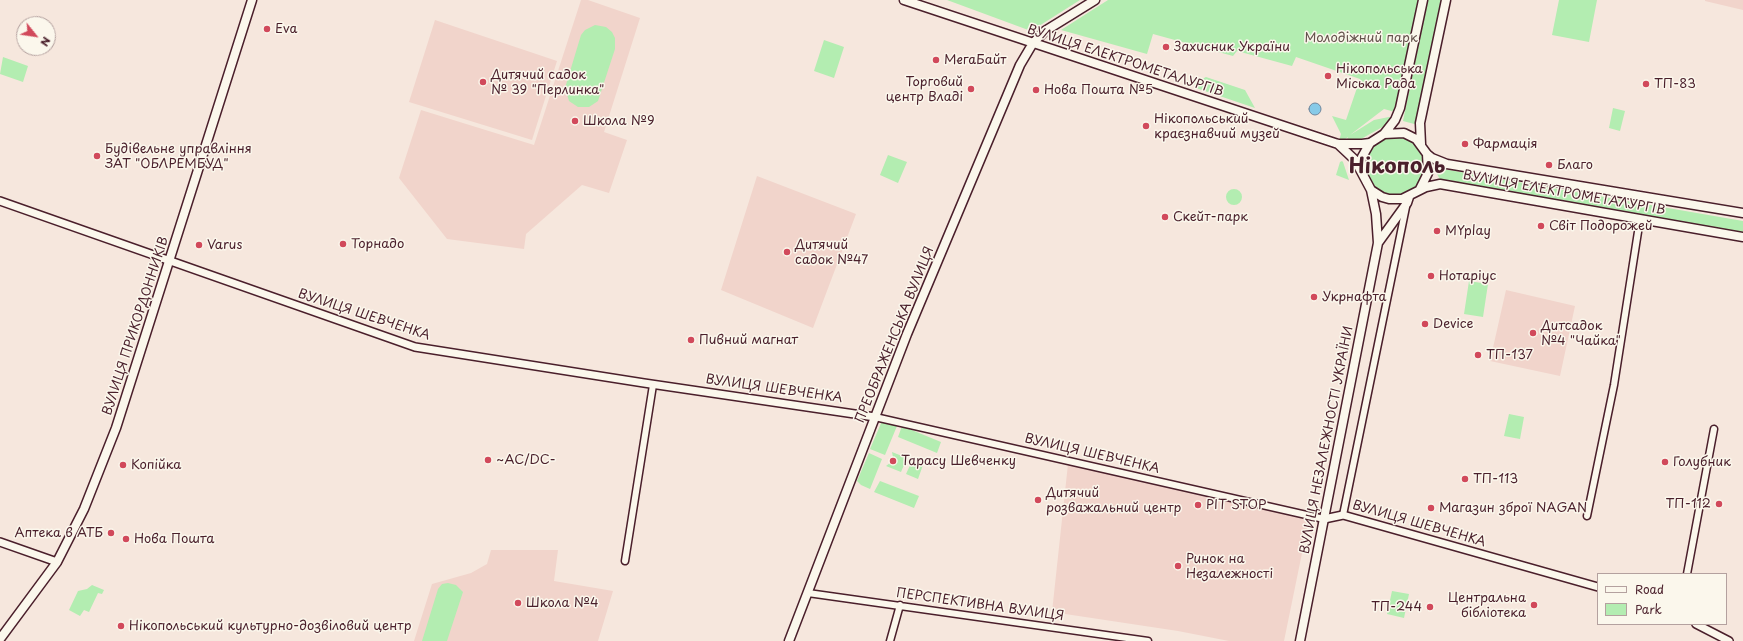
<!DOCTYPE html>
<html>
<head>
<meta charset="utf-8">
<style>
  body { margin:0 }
  #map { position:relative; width:1743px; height:641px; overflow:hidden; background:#f6e7dd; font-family:"Playpen Sans",sans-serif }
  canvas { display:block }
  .legend { position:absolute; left:1597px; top:573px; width:130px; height:52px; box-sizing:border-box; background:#fbf7ec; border:1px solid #b4a19f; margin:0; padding:5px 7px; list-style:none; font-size:12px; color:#4a1f2b }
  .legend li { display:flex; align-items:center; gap:8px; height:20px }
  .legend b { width:20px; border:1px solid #b4a19f }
  .north { position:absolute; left:16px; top:16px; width:40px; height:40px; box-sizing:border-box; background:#fbf7ec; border:1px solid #b4a19f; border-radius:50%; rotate:120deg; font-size:11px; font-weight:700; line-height:16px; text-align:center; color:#4a1f2b }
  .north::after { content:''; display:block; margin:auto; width:14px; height:18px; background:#d1495b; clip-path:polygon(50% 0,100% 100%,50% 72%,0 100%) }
</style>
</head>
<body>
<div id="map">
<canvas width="1743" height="641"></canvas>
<ul class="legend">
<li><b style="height:5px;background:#fbf7ec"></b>Road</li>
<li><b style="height:11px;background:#b3edb1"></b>Park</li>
</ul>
<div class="north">N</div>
</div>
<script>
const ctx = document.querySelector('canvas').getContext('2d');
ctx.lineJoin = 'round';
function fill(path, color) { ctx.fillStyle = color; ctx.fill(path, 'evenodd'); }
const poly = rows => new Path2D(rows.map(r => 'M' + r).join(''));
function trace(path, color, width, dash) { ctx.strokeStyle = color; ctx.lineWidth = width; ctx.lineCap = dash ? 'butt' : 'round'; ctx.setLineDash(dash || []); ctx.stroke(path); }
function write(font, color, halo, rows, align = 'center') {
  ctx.font = font + ' "Playpen Sans",sans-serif'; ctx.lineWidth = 3; ctx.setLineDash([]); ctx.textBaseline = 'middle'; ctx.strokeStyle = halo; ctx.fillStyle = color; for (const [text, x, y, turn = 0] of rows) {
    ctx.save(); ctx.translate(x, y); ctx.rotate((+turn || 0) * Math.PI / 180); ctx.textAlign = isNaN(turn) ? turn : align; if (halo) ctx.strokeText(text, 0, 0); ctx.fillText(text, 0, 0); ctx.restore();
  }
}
fill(poly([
  [581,0,588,0,640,18,604,132,627,140,609,193,582,185,526,234,524,249,447,239,399,178,421,110,534,145],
  [1743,0,1743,10,1705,1,1705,0],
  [435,20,557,61,532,140,409,102],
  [757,176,856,214,813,328,721,290],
  [1506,290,1575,306,1560,376,1490,361],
  [1068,464,1309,519,1284,641,1229,641,1178,631,1052,612],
  [491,550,558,550,554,581,613,591,598,641,414,641,432,584,471,573,487,564]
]), '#f1d4cb');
fill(poly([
  [947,0,1080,0,1031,31],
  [1108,0,1418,0,1395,112,1384,109,1350,135,1374,120,1389,117,1393,118,1386,125,1361,139,1353,141,1347,140,1348,137,1338,144,1341,134,1332,116,1346,120,1360,79,1296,57,1292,66,1237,51,1233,56,1153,34,1147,54,1061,30],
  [1428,0,1443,0,1418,125,1403,121],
  [1559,0,1597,0,1589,42,1552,35],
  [595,25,606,27,612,32,615,38,615,49,598,101,589,107,578,107,569,101,565,88,581,35,585,30],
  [824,40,844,47,834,78,814,71],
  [3,57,28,66,23,82,0,74],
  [1206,77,1245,90,1255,108,1196,88,1194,83],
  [1613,108,1625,111,1620,131,1609,128],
  '1366 166a29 29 0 1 1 58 0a29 29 0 1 1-58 0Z',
  [888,155,907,162,898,183,880,175],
  [1342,161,1343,162,1349,180,1336,175,1340,162],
  [1443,169,1743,221,1743,233,1441,181,1437,174],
  '1226 197a8 8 0 1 1 16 0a8 8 0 1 1-16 0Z',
  [1469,281,1488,284,1483,317,1464,314],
  [1509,414,1524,417,1520,439,1504,436],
  [882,421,897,426,885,455,870,449],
  [902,426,941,442,937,453,898,437],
  [892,452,907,458,901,472,886,466,890,463,895,464,897,459,893,457],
  [869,453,882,459,870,489,861,485,857,481],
  [912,461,923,465,918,479,906,474],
  [880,481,919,496,914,508,874,492],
  [448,583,456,585,463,592,447,641,422,641,438,589,442,584],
  [92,585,104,590,102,594,98,593,89,612,84,610,80,616,69,610,78,591,87,589],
  [1392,591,1409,594,1404,618,1387,614]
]), '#b3edb1');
const water = poly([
  '1309 109a6 6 0 1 1 12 0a6 6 0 1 1-12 0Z'
]);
fill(water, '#87cae8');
trace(water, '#6f869c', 1);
const minor = poly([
  [875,417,1324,519],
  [1343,515,1406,207],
  [1587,516,1614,385,1640,219],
  [625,561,653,385],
  [1687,574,1714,429],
  [808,593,1148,641],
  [890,641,900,605]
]);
const tertiary = poly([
  [0,201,415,347,644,383,875,417],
  [1324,519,1343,515,1598,587],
  [0,542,57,562],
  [1696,624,1729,641]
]);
const secondary = poly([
  [904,0,1338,144,1362,144,1370,143,1384,134,1404,133,1416,139,1427,154,1432,158,1447,164,1743,213],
  [1384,134,1395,120,1400,108,1423,0],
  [1338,144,1355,160,1371,190,1382,197,1389,199,1402,199,1426,187,1440,184,1743,237],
  [1421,144,1420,123,1446,0],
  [1361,169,1362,157,1370,143],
  [1420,189,1428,173,1427,154],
  [1378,243,1407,203,1409,197],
  [0,639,57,562,84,509,116,428,252,0],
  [789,641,907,334,1020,65,1033,43,1045,31,1095,0],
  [1300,641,1378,243,1376,214,1371,190]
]);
trace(minor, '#4a1f2b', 9);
trace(tertiary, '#4a1f2b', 10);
trace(secondary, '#4a1f2b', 11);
trace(minor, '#fbf7ec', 6);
trace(tertiary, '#fbf7ec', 7);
trace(secondary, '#fbf7ec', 8);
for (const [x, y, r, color] of [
  [267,29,4,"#d1495b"],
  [1166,47,4,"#d1495b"],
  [936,60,4,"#d1495b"],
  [1328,76,4,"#d1495b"],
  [483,82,4,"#d1495b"],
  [1646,84,4,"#d1495b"],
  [971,89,4,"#d1495b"],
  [1036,90,4,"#d1495b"],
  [575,121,4,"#d1495b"],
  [1146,126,4,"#d1495b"],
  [1465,144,4,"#d1495b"],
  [97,156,4,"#d1495b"],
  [1549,165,4,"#d1495b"],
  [1165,217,4,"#d1495b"],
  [1541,226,4,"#d1495b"],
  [1437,231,4,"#d1495b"],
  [343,244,4,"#d1495b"],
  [199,245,4,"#d1495b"],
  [787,252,4,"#d1495b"],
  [1431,276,4,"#d1495b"],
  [1314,297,4,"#d1495b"],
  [1425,324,4,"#d1495b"],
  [1533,333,4,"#d1495b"],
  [691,340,4,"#d1495b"],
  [1478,355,4,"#d1495b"],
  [488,460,4,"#d1495b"],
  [893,461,4,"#d1495b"],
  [1665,462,4,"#d1495b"],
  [123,465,4,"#d1495b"],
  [1465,479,4,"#d1495b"],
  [1038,500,4,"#d1495b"],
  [1719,504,4,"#d1495b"],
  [1198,505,4,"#d1495b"],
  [1431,508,4,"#d1495b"],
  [111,533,4,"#d1495b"],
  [126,539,4,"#d1495b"],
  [1178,566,4,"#d1495b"],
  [518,603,4,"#d1495b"],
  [1534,605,4,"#d1495b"],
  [1430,607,4,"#d1495b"],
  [121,626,4,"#d1495b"]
]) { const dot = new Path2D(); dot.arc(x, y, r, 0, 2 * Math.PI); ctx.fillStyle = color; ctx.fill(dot); trace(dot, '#fbf7ec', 1.5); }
write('13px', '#4a1f2b', '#fbf7ec', [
  ["Eva",275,29],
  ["Захисник України",1174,47],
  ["МегаБайт",944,60],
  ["Нiкопольська",1336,69],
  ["Міська Рада",1336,84],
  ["Дитячий садок",491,75],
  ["№ 39 \"Перлинка\"",491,90],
  ["Торговий",963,82,"right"],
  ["центр Владі",963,97,"right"],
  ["ТП-83",1654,84],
  ["Нова Пошта №5",1044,90],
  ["Нiкопольський",1154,119],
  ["краєзнавчий музей",1154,134],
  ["Школа №9",583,121],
  ["Фармація",1473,144],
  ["Будівельне управління",105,149],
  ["ЗАТ \"ОБЛРЕМБУД\"",105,164],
  ["Благо",1557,165],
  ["Скейт-парк",1173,217],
  ["Світ Подорожей",1549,226],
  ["MYplay",1445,231],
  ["Торнадо",351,244],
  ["Varus",207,245],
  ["Дитячий",795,245],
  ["садок №47",795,260],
  ["Нотаріус",1439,276],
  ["Укрнафта",1322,297],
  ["Device",1433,324],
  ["Дитсадок",1541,326],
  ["№4 \"Чайка\"",1541,341],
  ["Пивний магнат",699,340],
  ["ТП-137",1486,355],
  ["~AC/DC-",496,460],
  ["Тарасу Шевченку",901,461],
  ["Голубник",1673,462],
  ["Копійка",131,465],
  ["ТП-113",1473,479],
  ["Дитячий",1046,493],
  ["розважальний центр",1046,508],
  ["ТП-112",1711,504,"right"],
  ["PIT STOP",1206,505],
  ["Магазин зброї NAGAN",1439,508],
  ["Аптека в АТБ",103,533,"right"],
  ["Нова Пошта",134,539],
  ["Ринок на",1186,559],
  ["Незалежності",1186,574],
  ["Центральна",1526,598,"right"],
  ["бібліотека",1526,613,"right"],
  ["Школа №4",526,603],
  ["ТП-244",1422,607,"right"],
  ["Нікопольський культурно-дозвіловий центр",129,626]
], 'left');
write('13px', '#64524c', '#fbf7ec', [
  ["Молодіжний парк",1361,38]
]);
write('13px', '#4a1f2b', '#fbf7ec', [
  ["ВУЛИЦЯ ЕЛЕКТРОМЕТАЛУРГІВ",1125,61,18],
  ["ВУЛИЦЯ ЕЛЕКТРОМЕТАЛУРГІВ",1564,193,10],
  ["ВУЛИЦЯ ШЕВЧЕНКА",364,315,18],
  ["ВУЛИЦЯ ПРИКОРДОННИКІВ",136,326,-72],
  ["ПРЕОБРАЖЕНСЬКА ВУЛИЦЯ",895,335,-68],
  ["ВУЛИЦЯ ШЕВЧЕНКА",774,389,8],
  ["ВУЛИЦЯ НЕЗАЛЕЖНОСТІ УКРАЇНИ",1327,440,-79],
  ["ВУЛИЦЯ ШЕВЧЕНКА",1092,454,13],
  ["ВУЛИЦЯ ШЕВЧЕНКА",1419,524,16],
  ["ПЕРСПЕКТИВНА ВУЛИЦЯ",980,605,8]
]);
write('bold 21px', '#4a1f2b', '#fbf7ec', [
  ["Нікополь",1397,167]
]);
</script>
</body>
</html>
